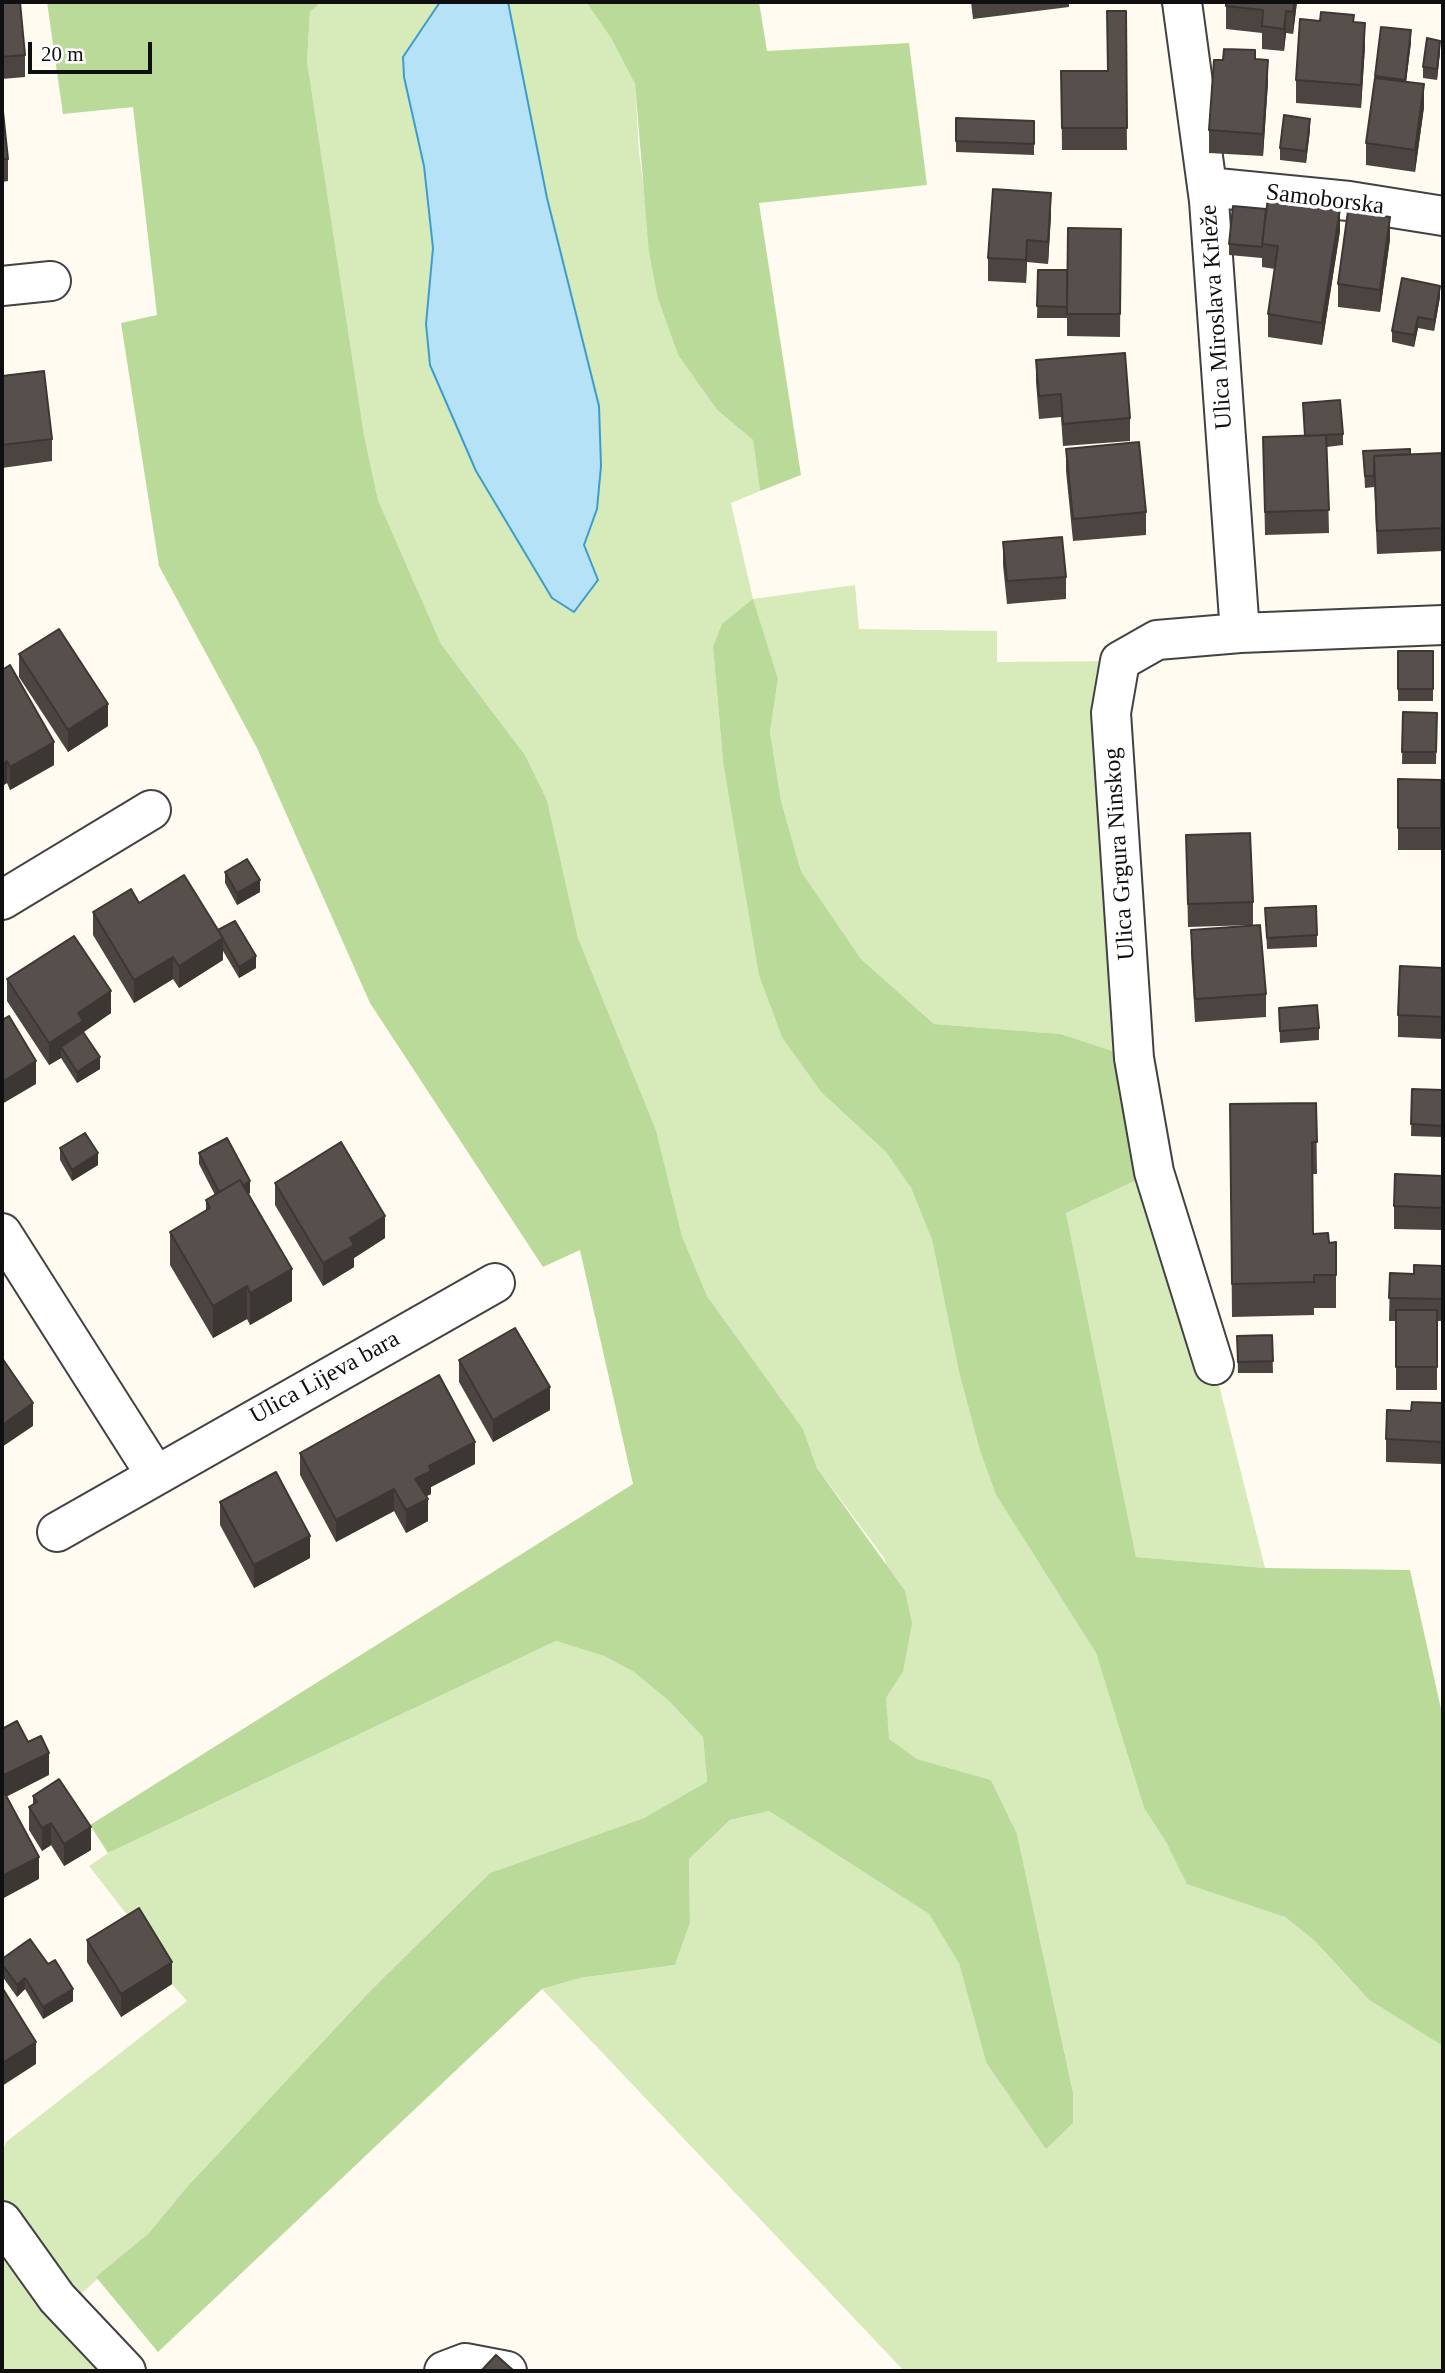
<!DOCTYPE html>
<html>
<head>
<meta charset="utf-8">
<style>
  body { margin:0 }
  #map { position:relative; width:1445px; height:2373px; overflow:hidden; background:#fffbf0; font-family:Georgia,serif }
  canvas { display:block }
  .frame { position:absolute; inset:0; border:4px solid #0f0f0f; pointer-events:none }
  .scale { position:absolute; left:28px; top:42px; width:124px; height:32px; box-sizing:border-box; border:4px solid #0f0f0f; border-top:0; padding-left:9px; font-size:21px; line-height:24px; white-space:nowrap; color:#0f0f0f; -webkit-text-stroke:5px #fff; paint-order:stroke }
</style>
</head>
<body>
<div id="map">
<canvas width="1445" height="2373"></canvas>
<div class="frame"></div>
<div class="scale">20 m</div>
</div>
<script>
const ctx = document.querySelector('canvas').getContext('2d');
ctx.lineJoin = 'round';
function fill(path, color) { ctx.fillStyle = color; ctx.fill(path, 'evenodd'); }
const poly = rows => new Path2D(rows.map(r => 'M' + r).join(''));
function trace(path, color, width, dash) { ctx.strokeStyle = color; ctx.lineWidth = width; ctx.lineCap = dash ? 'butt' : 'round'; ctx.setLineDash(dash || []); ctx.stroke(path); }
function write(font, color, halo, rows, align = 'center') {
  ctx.font = font + ' Georgia,serif'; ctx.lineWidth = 7; ctx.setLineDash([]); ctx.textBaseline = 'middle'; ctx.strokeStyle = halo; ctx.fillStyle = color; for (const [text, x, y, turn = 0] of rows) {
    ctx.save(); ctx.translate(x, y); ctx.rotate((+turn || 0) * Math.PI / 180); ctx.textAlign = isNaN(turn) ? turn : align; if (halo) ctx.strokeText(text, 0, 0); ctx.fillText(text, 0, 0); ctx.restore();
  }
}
fill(poly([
  [321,2,586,2,611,38,635,84,639,152,658,299,678,355,717,410,753,440,760,491,731,503,753,599,855,585,859,629,997,631,997,662,1120,661,1134,1058,1061,1034,934,1024,861,959,801,871,781,801,770,732,778,679,753,600,713,647,723,761,822,1093,886,1152,911,1188,932,1240,959,1372,980,1451,996,1495,1096,1653,1144,1808,1166,1842,1187,1883,1285,1917,1315,1941,1369,2000,1443,2046,1443,2371,904,2371,542,1989,580,1978,675,1965,690,1923,689,1859,730,1820,769,1811,929,1914,959,1962,986,2062,1073,2123,1073,2091,1017,1834,991,1780,917,1759,888,1739,886,1698,903,1672,885,1559,817,1468,803,1429,707,1296,682,1236,656,1130,578,938,547,800,525,755,441,644,378,500,364,435,307,61,310,12],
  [1154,1172,1214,1365,1265,1568,1136,1557,1066,1213],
  [556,1641,604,1656,634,1672,669,1701,703,1737,707,1783,644,1818,490,1873,372,1989,186,2188,148,2234,66,2307,126,2371,2,2371,2,2155,6,2142,187,2001,172,1984,139,1930,89,1866,108,1853]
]), '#d6eaba');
fill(poly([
  [47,2,321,2,310,12,307,61,364,435,378,500,441,644,525,755,547,800,578,938,656,1130,682,1236,707,1296,803,1429,817,1468,905,1591,912,1623,903,1672,886,1698,889,1739,917,1759,991,1780,1017,1834,1073,2092,1073,2123,1046,2149,986,2062,959,1963,929,1914,769,1811,730,1820,689,1859,690,1923,675,1965,580,1978,542,1989,158,2352,96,2277,148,2234,186,2188,372,1989,490,1873,644,1818,707,1782,703,1737,669,1701,634,1672,604,1656,556,1641,108,1853,90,1825,633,1484,580,1250,543,1267,370,1003,257,748,159,566,121,323,157,315,133,107,63,114],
  [586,2,759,2,767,51,909,43,927,185,759,203,801,475,760,491,753,440,717,410,678,355,658,299,649,252,635,84,611,38],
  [753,599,778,679,770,732,781,801,801,871,861,959,934,1024,1061,1034,1134,1058,1154,1172,1066,1213,1136,1557,1265,1568,1410,1570,1443,1718,1443,2046,1369,2000,1315,1941,1285,1917,1187,1884,1166,1842,1144,1808,1096,1653,996,1495,980,1451,959,1372,932,1240,911,1188,886,1152,822,1093,782,1037,759,975,723,761,713,647,722,624]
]), '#bada99');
const water = poly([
  [440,2,508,2,547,198,599,406,601,466,597,509,584,545,598,580,574,612,552,598,476,471,430,365,426,324,433,248,424,166,404,77,403,57,440,2]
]);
fill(water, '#b5e2f6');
trace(water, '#3c9dcd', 2);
const minor = poly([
  [1182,2,1209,201,1240,633],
  [1207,187,1349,201,1443,216],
  [2,286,51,281],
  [2,900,151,810],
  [2,1233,155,1474],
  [1214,1365,1154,1172,1134,1058,1111,713,1120,661,1157,640,1240,633,1443,625],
  [57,1532,495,1283],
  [2,2221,57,2298,126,2371],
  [444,2371,465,2363,507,2371]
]);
trace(minor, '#424242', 42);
trace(minor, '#fff', 38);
fill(poly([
  [2,2,25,55,25,77,2,79],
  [971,2,1069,2,1069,7,973,19],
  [1226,2,1297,2,1293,34,1286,33,1284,51,1262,49,1262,33,1226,29],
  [1126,11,1127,150,1062,150,1061,71,1107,71],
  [1354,22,1365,46,1361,108,1296,103,1296,80],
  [1411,42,1406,82,1424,107,1415,172,1366,165,1366,143,1375,76],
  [1440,52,1437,80,1423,78,1423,67],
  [1255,59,1268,82,1263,156,1209,153,1209,130],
  [2,102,8,159,8,181,2,182],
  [956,118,1034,121,1034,155,956,152],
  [1310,130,1306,163,1280,160,1280,148],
  [1051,215,1048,264,1027,262,1026,283,988,281,988,258],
  [1121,229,1120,337,1067,336,1067,318,1037,318,1038,270,1067,270],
  [1340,231,1322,345,1268,337,1268,314,1275,269,1262,267,1262,258,1229,255,1229,244],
  [1390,239,1380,312,1338,307,1338,284],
  [1440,297,1434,331,1418,328,1414,347,1392,342,1392,331],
  [1036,360,1130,418,1130,441,1063,446,1061,417,1039,419,1036,382],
  [2,376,52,439,52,461,2,468],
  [1303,403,1343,434,1343,445,1327,447,1329,533,1265,535,1263,437,1305,436],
  [1066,449,1146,512,1146,535,1073,541,1066,471],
  [1363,451,1410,454,1443,453,1443,551,1377,554,1374,478,1374,487,1365,488],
  [1003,542,1066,577,1066,599,1007,604,1003,565],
  [1398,651,1433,651,1433,701,1398,701],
  [19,654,108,726,68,752,19,677],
  [2,670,54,765,10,790,7,783,2,786],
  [1403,712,1437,713,1436,764,1402,764],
  [1398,779,1441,780,1441,850,1398,850],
  [1186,835,1253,902,1253,925,1188,927],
  [225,872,260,892,237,905,225,883],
  [139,903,218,930,256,968,239,978,223,951,223,960,179,988,173,979,134,1003,93,935,93,912],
  [1265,908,1317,935,1317,947,1267,949],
  [1191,930,1266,994,1266,1017,1195,1022,1191,953],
  [1443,968,1443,1039,1398,1037,1398,1015],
  [7,979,111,1013,84,1032,100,1069,77,1083,61,1058,49,1065,7,1001],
  [1279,1008,1319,1028,1319,1040,1280,1043],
  [1412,1089,1443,1090,1443,1137,1411,1136],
  [1316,1103,1317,1174,1312,1174,1313,1234,1329,1243,1336,1242,1336,1308,1314,1308,1314,1315,1232,1317,1230,1104],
  [60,1148,98,1165,72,1181,60,1160],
  [199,1153,250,1193,248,1194,292,1301,250,1325,247,1319,213,1338,170,1265,170,1232,206,1211,206,1200,215,1195,199,1164],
  [1443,1176,1443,1230,1394,1229,1394,1206],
  [275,1183,385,1238,354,1258,354,1267,323,1286,275,1205],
  [1443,1266,1443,1321,1437,1321,1437,1390,1396,1390,1396,1321,1389,1321,1390,1273,1414,1274],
  [1272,1335,1273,1373,1238,1373,1237,1336],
  [459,1360,550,1410,493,1442,459,1382],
  [1443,1403,1443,1464,1386,1462,1386,1439,1411,1411],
  [300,1453,475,1464,431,1487,431,1494,426,1496,428,1521,406,1533,394,1511,336,1542,300,1475],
  [220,1502,310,1558,254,1588,220,1525],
  [33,1796,91,1850,64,1866,51,1845,42,1851,29,1830,29,1807,33,1804],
  [87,1940,172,1984,121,2017,87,1962],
  [2,1959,73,2001,43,2019,25,1989,17,1997,2,1976]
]), '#4b4440');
fill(poly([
  [1294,2,1297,2,1293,34,1293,12],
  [1286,11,1286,33,1284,51,1284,29],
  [1365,23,1365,46,1361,108,1361,85],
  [1411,30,1411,42,1405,91,1405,80],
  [1440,41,1440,52,1437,80,1437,69],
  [1268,60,1268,82,1263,156,1263,134],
  [1424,84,1424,107,1415,172,1415,150],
  [1310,119,1310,130,1306,163,1306,151],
  [1051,193,1051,215,1048,264,1048,242],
  [1340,209,1340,231,1322,345,1322,323],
  [1390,217,1390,239,1380,312,1380,290],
  [1027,240,1027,262,1026,283,1026,260],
  [1440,286,1440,297,1434,331,1434,320],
  [1418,317,1418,328,1414,347,1414,335],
  [108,704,108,726,68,752,68,730],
  [54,742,54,765,10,790,10,767],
  [7,761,7,783,2,786,2,764],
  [260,880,260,892,237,905,237,893],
  [223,938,223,960,179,988,179,966],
  [256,956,256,968,239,978,239,967],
  [173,957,173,979,134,1003,134,980],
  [111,991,111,1013,61,1047,61,1058,49,1065,49,1043,78,1013],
  [100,1057,100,1069,77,1083,77,1072],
  [36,1061,36,1084,2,1104,2,1082],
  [98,1153,98,1165,72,1181,72,1170],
  [250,1181,250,1193,222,1208,222,1197],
  [385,1216,385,1238,354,1258,354,1267,323,1286,323,1263,350,1238],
  [292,1269,292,1301,250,1325,250,1293],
  [247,1286,247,1319,213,1338,213,1306],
  [550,1387,550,1410,493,1442,493,1420],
  [33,1403,33,1426,2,1447,2,1425],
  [475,1442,475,1464,431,1487,431,1494,415,1502,415,1479,429,1466],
  [394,1489,394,1511,336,1542,336,1520],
  [428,1499,428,1521,406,1533,406,1510],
  [310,1536,310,1558,254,1588,254,1565],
  [49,1753,49,1775,2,1799,2,1776],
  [51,1823,51,1845,42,1851,42,1828],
  [91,1827,91,1850,64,1866,64,1844],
  [39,1857,39,1879,2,1899,2,1876],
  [172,1962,172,1984,121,2017,121,1994],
  [25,1978,25,1989,17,1997,17,1985],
  [73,1989,73,2001,43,2019,43,2007],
  [36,2042,36,2064,2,2086,2,2063]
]), '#3d3734');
const building = poly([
  [2,2,20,2,25,55,2,57,2,2],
  [1226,2,1294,2,1293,12,1286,11,1284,29,1262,26,1263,10,1226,6,1226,2],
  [1107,11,1126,11,1127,128,1062,128,1061,71,1108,71,1107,11],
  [1321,12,1354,15,1353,22,1365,23,1361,85,1296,80,1300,19,1320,21,1321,12],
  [1381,27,1411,30,1405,80,1375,76,1381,27],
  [1427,38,1440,41,1437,69,1423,67,1427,38],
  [1224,49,1255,50,1255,59,1268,60,1263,134,1209,130,1214,60,1223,60,1224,49],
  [1375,78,1424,84,1415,150,1366,143,1375,78],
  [2,102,8,159,2,159,2,102],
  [1284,115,1310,119,1306,151,1280,148,1284,115],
  [956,118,1034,121,1034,144,956,141,956,118],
  [993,189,1051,193,1048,242,1027,240,1026,260,988,258,993,189],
  [1268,198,1340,209,1322,323,1268,314,1278,246,1262,244,1268,198],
  [1233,206,1266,209,1262,247,1229,244,1233,206],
  [1348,211,1390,217,1380,290,1338,284,1348,211],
  [1068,228,1121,229,1120,314,1067,314,1068,228],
  [1038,270,1067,270,1067,307,1037,306,1038,270],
  [1402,278,1440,286,1434,320,1418,317,1414,335,1392,331,1402,278],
  [1125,353,1130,418,1063,424,1061,394,1039,396,1036,360,1125,353],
  [44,371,52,439,2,445,2,376,44,371],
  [1340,400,1343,434,1305,436,1303,403,1340,400],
  [1326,435,1329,510,1265,512,1263,437,1326,435],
  [1139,442,1146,512,1073,519,1066,449,1139,442],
  [1410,449,1410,454,1374,456,1374,476,1365,476,1363,451,1410,449],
  [1443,453,1443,528,1377,531,1374,456,1443,453],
  [1062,537,1066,577,1007,581,1003,542,1062,537],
  [59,629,108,704,68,730,19,654,59,629],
  [1398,651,1433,651,1433,689,1398,689,1398,651],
  [10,665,54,742,10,767,7,761,2,764,2,670,10,665],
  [1403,712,1437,713,1436,752,1402,752,1403,712],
  [1398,779,1441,780,1441,828,1398,828,1398,779],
  [1250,833,1253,902,1188,904,1186,835,1250,833],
  [247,859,260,880,237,893,225,872,247,859],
  [184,875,223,938,179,966,173,957,134,980,93,912,131,889,139,903,184,875],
  [1316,906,1317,935,1267,938,1265,908,1316,906],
  [235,921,256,956,239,967,218,930,235,921],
  [1260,925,1266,994,1195,999,1191,930,1260,925],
  [74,936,111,991,78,1013,83,1021,49,1043,7,979,74,936],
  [1400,966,1443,968,1443,1017,1398,1015,1400,966],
  [1317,1005,1319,1028,1280,1031,1279,1008,1317,1005],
  [9,1016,36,1061,2,1082,2,1020,9,1016],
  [83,1032,100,1057,77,1072,61,1047,83,1032],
  [1412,1089,1443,1090,1443,1126,1411,1124,1412,1089],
  [1316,1103,1317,1142,1312,1142,1313,1234,1328,1233,1329,1243,1336,1242,1336,1275,1314,1275,1314,1282,1232,1284,1230,1104,1316,1103],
  [85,1133,98,1153,72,1170,60,1148,85,1133],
  [227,1138,250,1181,243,1185,240,1180,219,1192,199,1153,227,1138],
  [341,1142,385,1216,350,1238,354,1245,323,1263,275,1183,341,1142],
  [1395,1174,1443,1176,1443,1208,1394,1206,1395,1174],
  [240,1180,292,1269,250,1293,247,1286,213,1306,170,1232,210,1208,206,1200,240,1180],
  [1414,1265,1443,1266,1443,1299,1389,1298,1390,1273,1414,1274,1414,1265],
  [1396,1310,1437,1310,1437,1367,1396,1367,1396,1310],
  [515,1328,550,1387,493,1420,459,1360,515,1328],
  [1272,1335,1273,1361,1238,1362,1237,1336,1272,1335],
  [2,1358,33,1403,2,1425,2,1358],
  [439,1375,475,1442,429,1466,431,1471,415,1479,428,1499,406,1510,394,1489,336,1520,300,1453,439,1375],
  [1412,1402,1443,1403,1443,1442,1386,1439,1387,1410,1411,1411,1412,1402],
  [276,1472,310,1536,254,1565,220,1502,276,1472],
  [17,1721,28,1742,41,1736,49,1753,2,1776,2,1729,17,1721],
  [59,1779,91,1827,64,1844,51,1823,42,1828,29,1807,37,1802,33,1796,59,1779],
  [3,1790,39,1857,2,1876,2,1791,3,1790],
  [139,1908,172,1962,121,1994,87,1940,139,1908],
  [30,1939,48,1964,55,1960,73,1989,43,2007,25,1978,17,1985,2,1964,2,1959,30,1939],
  [3,1989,36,2042,2,2063,2,1990,3,1989],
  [496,2355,514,2371,481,2371,496,2355]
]);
fill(building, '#574f4b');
trace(building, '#3d3734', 2);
write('24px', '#0f0f0f', '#fff', [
  ["Samoborska",1325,200,7],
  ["Ulica Miroslava Krleže",1217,317,-94],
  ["Ulica Grgura Ninskog",1120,854,-94],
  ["Ulica Lijeva bara",325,1378,-29]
]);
</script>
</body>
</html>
